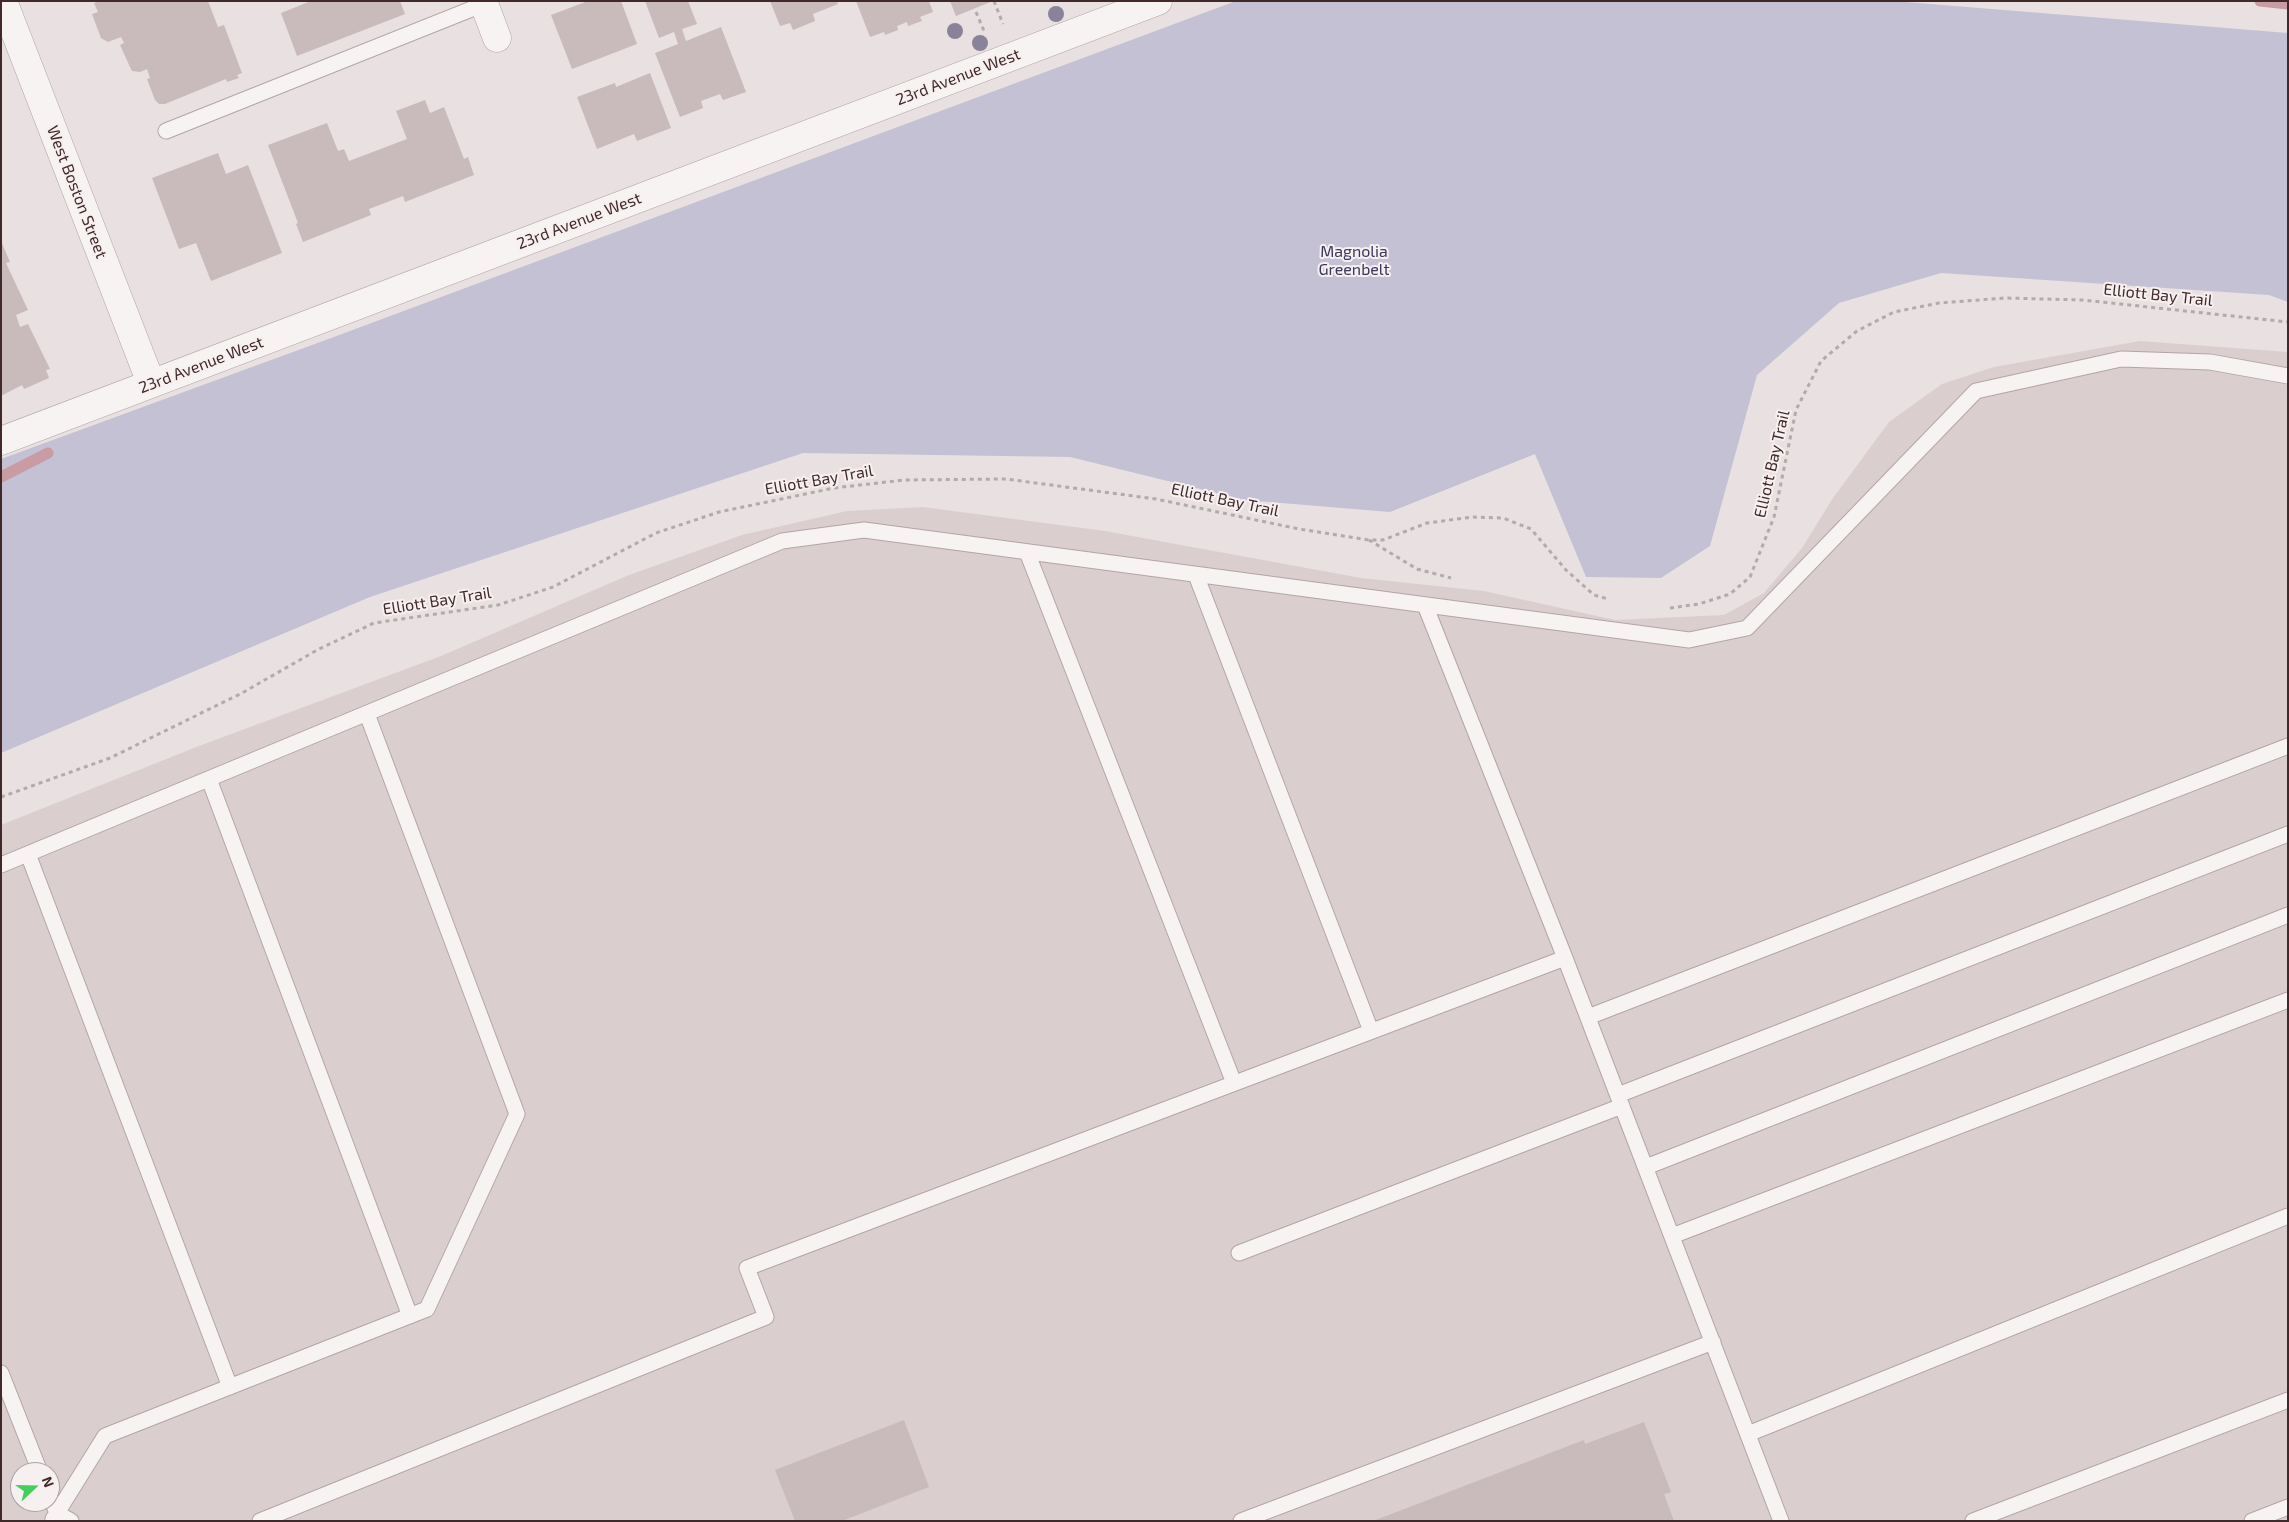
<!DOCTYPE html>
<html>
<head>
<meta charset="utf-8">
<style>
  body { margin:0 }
  #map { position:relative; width:2289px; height:1522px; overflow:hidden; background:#e9e0e1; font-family:"Exo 2",sans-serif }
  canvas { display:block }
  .frame { position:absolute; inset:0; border:2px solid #41292a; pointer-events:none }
  .north { position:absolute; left:10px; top:1462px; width:50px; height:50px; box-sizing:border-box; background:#f7f0f0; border:1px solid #aea0a1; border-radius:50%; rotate:69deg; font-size:14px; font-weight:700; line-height:20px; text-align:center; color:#41292a }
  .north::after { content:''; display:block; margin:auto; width:18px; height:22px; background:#45ce5e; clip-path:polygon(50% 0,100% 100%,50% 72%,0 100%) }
</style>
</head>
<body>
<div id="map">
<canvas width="2289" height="1522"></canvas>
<div class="frame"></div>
<div class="north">N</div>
</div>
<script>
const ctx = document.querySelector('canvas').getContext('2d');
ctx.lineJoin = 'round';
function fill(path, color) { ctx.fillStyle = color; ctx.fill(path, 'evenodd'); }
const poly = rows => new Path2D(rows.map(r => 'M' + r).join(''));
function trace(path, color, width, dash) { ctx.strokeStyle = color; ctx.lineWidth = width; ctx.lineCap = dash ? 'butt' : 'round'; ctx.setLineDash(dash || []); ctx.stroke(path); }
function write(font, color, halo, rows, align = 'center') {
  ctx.font = font + ' "Exo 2",sans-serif'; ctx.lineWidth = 4; ctx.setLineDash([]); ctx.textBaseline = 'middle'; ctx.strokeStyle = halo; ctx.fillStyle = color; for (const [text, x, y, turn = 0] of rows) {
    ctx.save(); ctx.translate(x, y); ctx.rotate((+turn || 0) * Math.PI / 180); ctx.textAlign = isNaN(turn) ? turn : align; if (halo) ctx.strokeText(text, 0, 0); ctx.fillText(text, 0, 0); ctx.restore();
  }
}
fill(poly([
  [2140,341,2288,352,2288,1521,1,1521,1,825,199,746,441,656,629,575,742,535,847,511,923,507,1105,531,1361,578,1484,591,1615,620,1724,615,1764,593,1802,548,1833,498,1889,422,1942,384,1994,367],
  [20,1472,50,1472,50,1502,20,1502]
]), '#dbcecf');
fill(poly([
  [1236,1,1893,1,2288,33,2288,302,2269,295,1941,273,1839,303,1757,375,1710,546,1661,578,1586,577,1535,454,1390,512,1245,500,1070,457,803,453,370,597,1,753,1,459,323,341]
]), '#c3c1d3');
trace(poly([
  [2260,1,2288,4],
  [1,477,48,453]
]), '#c99ba2', 11);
fill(poly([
  [100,1,208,1,218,27,224,25,242,73,237,75,239,78,227,82,226,79,165,104,159,104,155,100,147,79,150,78,147,69,140,72,132,71,130,67,120,45,124,43,121,37,108,42,101,38,92,14,98,12,94,3],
  [311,1,400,1,405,14,297,56,281,13],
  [588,1,621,1,637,44,572,69,551,15],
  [645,1,688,1,697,24,682,29,686,41,721,27,746,92,723,100,720,94,701,101,703,108,680,117,655,53,678,44,674,32,659,38],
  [770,1,837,1,838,4,813,14,815,21,793,30,790,23,780,26],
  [856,1,929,1,933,12,920,17,922,21,908,26,907,22,897,26,898,30,885,35,884,32,870,37],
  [950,1,993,1,956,16],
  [650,73,671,128,637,141,634,134,597,149,577,97,615,83,616,87],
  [425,100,430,113,444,107,464,159,468,157,474,175,405,202,403,196,369,209,371,215,303,242,296,224,298,223,268,145,327,123,338,151,344,149,349,161,407,139,396,111],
  [218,153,226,174,248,165,282,253,211,281,196,243,179,249,152,178],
  [1,241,10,262,6,263,28,310,16,315,20,327,28,324,50,369,46,370,49,378,24,389,22,385,1,396],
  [904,1420,929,1487,842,1521,795,1521,775,1470],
  [1644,1422,1671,1492,1664,1494,1674,1521,1373,1521,1584,1440,1585,1444]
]), '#c9babb');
const lane = poly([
  [166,131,484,4],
  [1027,552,1234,1083],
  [1196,575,1371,1031],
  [1425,605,1565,958,1781,1521],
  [209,779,410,1316],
  [28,854,230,1387],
  [1,865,782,541,864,530,1689,640,1747,628,1976,391,2121,359,2210,362,2288,376],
  [1588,1017,2288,746],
  [1618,1095,2288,834],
  [1646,1167,2288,915],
  [1672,1236,2288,1000],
  [1239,1253,1622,1106],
  [1,1373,40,1472],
  [1748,1434,2288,1216],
  [50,1496,57,1513,53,1519],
  [57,1513,105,1436,427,1309,517,1114,367,714],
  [57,1513,71,1521],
  [260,1521,766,1317,747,1268,1565,958],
  [1241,1521,1713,1342],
  [1973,1521,2288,1400],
  [2252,1521,2288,1507]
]);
const street = poly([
  [3,1,151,383],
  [483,1,497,38],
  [1,441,1158,1]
]);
trace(lane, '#b3a5a6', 17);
trace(street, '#b3a5a6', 29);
trace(poly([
  [994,1,1003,24],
  [976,12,984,31],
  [1369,540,1417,569,1451,578],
  [1670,608,1699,604,1730,594,1750,577,1774,517,1796,410,1821,361,1857,331,1894,312,1939,303,2005,298,2083,300,2288,322],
  [1,797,110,758,242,693,319,649,374,623,498,605,553,587,656,533,719,512,834,488,904,480,1006,479,1156,499,1299,529,1369,540,1383,540,1427,523,1473,517,1503,518,1531,529,1566,570,1594,595,1608,599]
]), '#b5aaab', 3, [4, 4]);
trace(lane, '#f7f3f3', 15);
trace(street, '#f7f3f3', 28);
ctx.fillStyle = '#898298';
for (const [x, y] of [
  [1056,14],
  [955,31],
  [980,43]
]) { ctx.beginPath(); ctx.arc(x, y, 8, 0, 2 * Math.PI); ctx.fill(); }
write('16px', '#41292a', '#f7f0f0', [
  ["23rd Avenue West",958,77,-21],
  ["West Boston Street",77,192,69],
  ["23rd Avenue West",579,221,-21],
  ["Elliott Bay Trail",2158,295,6],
  ["23rd Avenue West",201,365,-21],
  ["Elliott Bay Trail",1772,464,-77],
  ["Elliott Bay Trail",819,480,-10],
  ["Elliott Bay Trail",1225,500,12],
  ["Elliott Bay Trail",437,601,-9]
]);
write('16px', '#3b365c', '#f7f0f0', [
  ["Magnolia",1354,252],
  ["Greenbelt",1354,270]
]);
</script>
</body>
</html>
